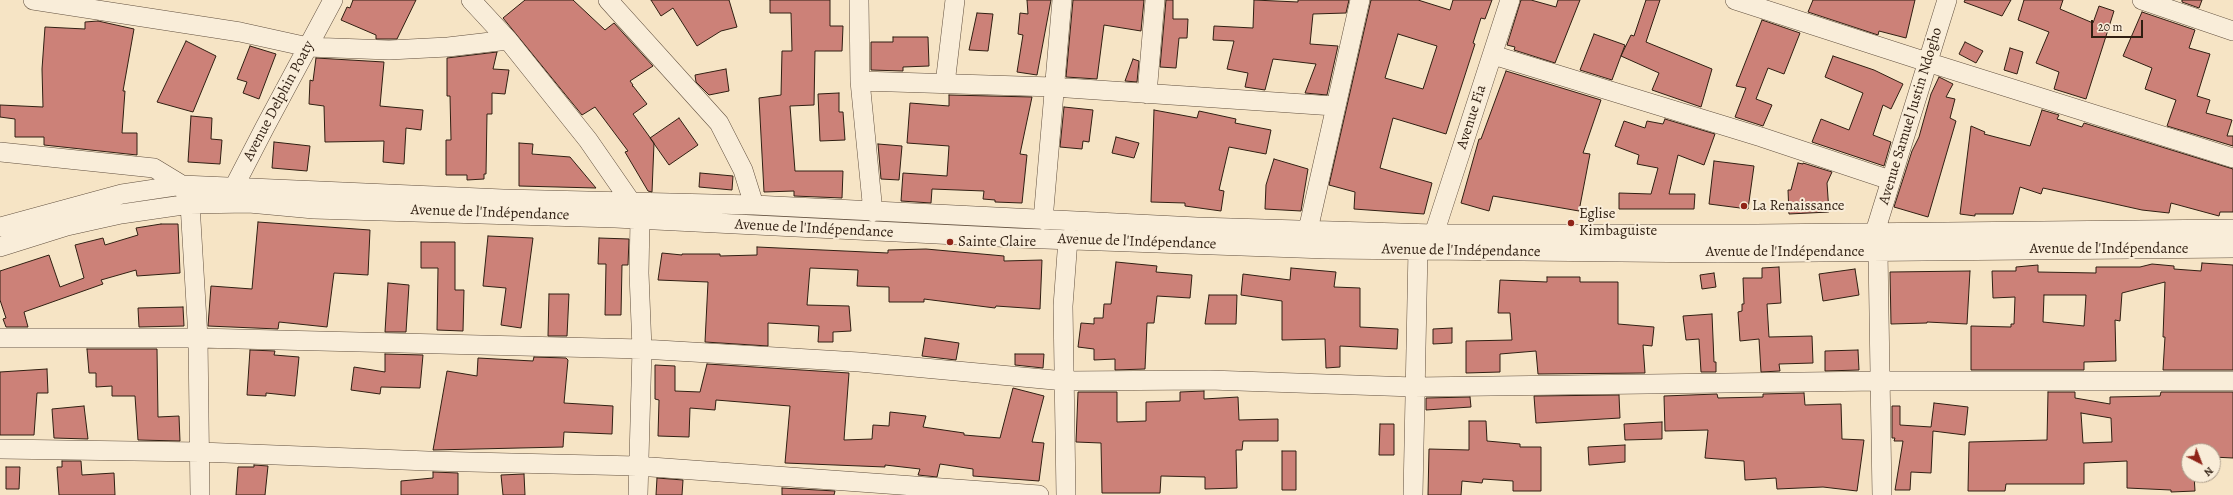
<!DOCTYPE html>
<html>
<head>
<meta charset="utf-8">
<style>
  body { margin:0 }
  #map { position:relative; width:2233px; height:495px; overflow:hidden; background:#f6e4c5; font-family:Alegreya,serif }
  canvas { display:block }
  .north { position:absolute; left:2181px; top:443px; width:40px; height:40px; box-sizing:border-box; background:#f9edd9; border:1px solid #a99b89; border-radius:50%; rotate:138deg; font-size:11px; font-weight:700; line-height:16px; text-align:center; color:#301f12 }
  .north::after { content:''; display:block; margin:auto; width:14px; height:18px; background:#8f2418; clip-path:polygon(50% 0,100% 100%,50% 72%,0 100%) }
  .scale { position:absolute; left:2091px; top:20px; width:52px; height:18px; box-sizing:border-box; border:2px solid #301f12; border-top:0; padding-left:5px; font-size:12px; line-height:14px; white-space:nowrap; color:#301f12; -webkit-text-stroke:3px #f9edd9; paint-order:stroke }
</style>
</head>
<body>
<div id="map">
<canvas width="2233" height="495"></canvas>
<div class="north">N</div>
<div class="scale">20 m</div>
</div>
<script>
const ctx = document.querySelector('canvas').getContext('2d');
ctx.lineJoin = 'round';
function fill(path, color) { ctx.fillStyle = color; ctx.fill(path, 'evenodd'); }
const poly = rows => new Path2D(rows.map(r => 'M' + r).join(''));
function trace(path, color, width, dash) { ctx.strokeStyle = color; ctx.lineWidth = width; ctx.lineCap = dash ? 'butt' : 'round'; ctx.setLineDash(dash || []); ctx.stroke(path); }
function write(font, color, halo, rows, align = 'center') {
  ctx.font = font + ' Alegreya,serif'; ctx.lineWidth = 4; ctx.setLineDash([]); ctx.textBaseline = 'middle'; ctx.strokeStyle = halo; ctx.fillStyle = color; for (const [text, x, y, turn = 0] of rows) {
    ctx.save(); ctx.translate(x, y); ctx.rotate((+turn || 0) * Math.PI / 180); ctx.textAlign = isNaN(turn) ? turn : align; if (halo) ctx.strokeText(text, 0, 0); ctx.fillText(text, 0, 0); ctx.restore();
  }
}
const building = poly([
  [353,0,416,0,397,39,376,39,376,35,341,20,347,7,350,8,353,0],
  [525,0,573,0,605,30,614,23,653,66,630,81,633,85,632,86,633,86,647,104,633,114,654,143,652,192,648,191,625,152,628,151,595,107,582,115,503,18,525,0],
  [651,0,729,0,737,27,721,31,697,46,673,8,661,16,651,0],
  [770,0,830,0,830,26,843,26,842,51,815,51,814,105,790,106,795,171,843,171,842,198,794,196,794,191,764,192,759,98,781,95,782,51,792,51,791,13,770,13,770,0],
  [1027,0,1051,0,1037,75,1017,72,1023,35,1018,34,1020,13,1028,14,1027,0],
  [1073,0,1144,0,1141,31,1104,25,1097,79,1066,77,1073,0],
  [1166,0,1173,0,1173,19,1188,19,1187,38,1179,38,1176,68,1160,67,1166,0],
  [1254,0,1298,2,1298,0,1349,0,1346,13,1313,14,1310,44,1338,46,1327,95,1305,93,1316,64,1273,59,1265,90,1245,87,1248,73,1227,69,1234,41,1213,40,1214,26,1253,28,1254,0],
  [1371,0,1418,0,1450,10,1453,0,1492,0,1485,19,1481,18,1473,43,1475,44,1446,134,1393,118,1380,168,1432,183,1424,214,1354,209,1355,192,1329,185,1371,0],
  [1398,34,1437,46,1423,89,1385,78,1398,34],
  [1521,0,1531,0,1556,7,1558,0,1580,0,1555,63,1514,50,1515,47,1507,45,1521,0],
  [1646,0,1660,0,1646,42,1712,69,1701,107,1652,90,1659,73,1621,56,1631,35,1634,36,1646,0],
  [1813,0,1915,0,1906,38,1879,31,1878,35,1808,12,1813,0],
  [1965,0,2011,0,2002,16,1964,2,1965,0],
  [2024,0,2063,0,2060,9,2093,23,2099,6,2114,11,2086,99,2054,89,2059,72,2036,63,2049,32,2018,20,2024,0],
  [2182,0,2202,0,2199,8,2182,2,2182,0],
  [2142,12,2195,30,2189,48,2210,54,2197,96,2210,100,2206,113,2232,120,2227,136,2233,136,2233,146,2167,126,2176,100,2145,89,2152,68,2123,56,2142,12],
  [977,13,993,14,988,51,969,50,977,13],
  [1762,20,1800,33,1784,74,1768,68,1756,99,1772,105,1763,126,1735,117,1746,88,1736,86,1762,20],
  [98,21,134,29,123,91,125,91,122,133,137,133,137,155,44,145,44,137,15,137,15,119,0,117,0,105,43,107,42,69,45,27,85,29,85,22,98,21],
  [1594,34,1625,45,1612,80,1580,70,1594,34],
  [893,37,928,37,929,66,903,67,903,71,871,70,871,42,893,42,893,37],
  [186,41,216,56,193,112,157,102,186,41],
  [1965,42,1983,51,1976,63,1959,54,1965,42],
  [250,46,276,54,259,99,243,93,247,82,237,79,250,46],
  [2010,48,2023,52,2017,74,2004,70,2010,48],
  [497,52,493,69,509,70,505,94,492,93,492,114,487,114,486,174,484,174,484,179,467,180,467,175,446,175,446,140,451,140,450,96,447,96,447,58,497,52],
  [1833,56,1874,70,1903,84,1891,109,1883,105,1873,135,1891,142,1884,166,1812,142,1821,119,1849,130,1863,93,1825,77,1833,56],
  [316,58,384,62,380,106,423,110,421,130,406,128,404,164,383,162,384,141,325,142,324,106,309,104,310,80,313,81,316,58],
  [1133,59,1139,61,1137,82,1125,81,1133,59],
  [726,69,729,91,709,95,696,82,695,75,726,69],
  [1506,71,1601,100,1583,153,1590,154,1579,211,1493,196,1489,211,1461,203,1479,139,1481,139,1506,71],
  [1939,77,1953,84,1946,97,1955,99,1950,118,1956,121,1928,217,1894,207,1912,151,1919,137,1931,94,1939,77],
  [839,93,839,112,843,112,845,140,820,141,818,94,839,93],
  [949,95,1032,97,1020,154,1027,155,1022,203,995,202,995,200,983,199,984,191,932,189,931,203,901,201,903,173,947,176,949,146,907,143,910,103,949,106,949,95],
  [1064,107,1093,110,1089,142,1083,141,1082,149,1060,147,1064,107],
  [1154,110,1197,118,1199,111,1236,119,1235,123,1271,130,1266,154,1229,147,1219,190,1224,191,1221,211,1185,206,1185,203,1151,202,1154,110],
  [2042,110,2059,115,2057,119,2082,127,2084,123,2233,169,2233,212,2220,212,2219,216,2171,203,2169,213,2142,210,2043,188,2041,194,2020,187,2013,214,1975,214,1975,216,1960,214,1971,126,1985,132,1984,134,2030,146,2042,110],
  [191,116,212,118,211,139,222,140,220,164,188,162,191,116],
  [679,118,698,145,669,165,650,138,679,118],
  [1665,119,1715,134,1704,165,1678,155,1669,194,1695,194,1694,209,1619,209,1619,193,1651,194,1658,168,1637,164,1639,155,1615,146,1624,121,1645,128,1647,121,1663,124,1665,119],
  [1116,137,1139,143,1134,158,1112,153,1116,137],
  [274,142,310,146,307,171,272,168,274,142],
  [519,143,533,144,532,154,570,157,596,188,519,186,519,143],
  [878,144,902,146,899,180,881,179,878,144],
  [1274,159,1308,169,1301,211,1265,209,1266,185,1274,159],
  [1714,161,1754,166,1748,209,1709,204,1714,161],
  [1798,163,1803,164,1803,163,1832,172,1827,183,1829,212,1789,214,1788,190,1791,190,1798,163],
  [700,173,733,176,732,190,699,187,700,173],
  [258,222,370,230,368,275,334,273,327,327,279,322,278,329,208,326,211,286,252,289,258,222],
  [161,224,178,224,180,273,137,276,136,270,101,280,103,284,24,312,28,327,6,327,3,319,6,318,0,300,0,271,49,255,60,287,84,278,75,245,103,238,105,245,138,235,136,228,161,224],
  [488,236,533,238,521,328,501,325,506,288,483,286,488,236],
  [599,238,629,239,628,265,622,265,621,315,605,315,606,264,598,264,599,238],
  [421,242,455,242,455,290,464,290,463,331,437,330,438,268,421,268,421,242],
  [757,247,888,253,888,250,926,249,1004,256,1004,261,1042,260,1040,309,996,306,995,308,924,299,924,302,889,302,889,287,857,286,858,270,810,268,807,305,849,306,851,331,833,332,833,342,818,342,819,326,768,323,768,346,705,342,708,282,658,280,662,253,682,255,682,254,720,254,720,256,757,255,757,247],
  [1116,262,1157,266,1156,272,1192,275,1190,298,1157,296,1154,323,1147,323,1145,369,1115,370,1115,359,1094,360,1094,349,1078,347,1081,323,1094,324,1094,318,1103,318,1104,304,1111,304,1116,262],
  [2202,263,2233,265,2233,370,2163,370,2165,337,2163,337,2165,282,2122,293,2120,321,2115,320,2116,361,2084,362,2084,370,1971,370,1971,326,2011,327,2011,324,2014,324,2015,297,1993,298,1992,271,2016,271,2016,267,2038,265,2038,272,2096,273,2096,267,2140,267,2152,264,2174,266,2174,269,2201,271,2202,263],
  [2044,295,2086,295,2084,326,2043,322,2044,295],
  [1779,267,1781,303,1767,304,1769,337,1812,336,1813,363,1779,364,1780,371,1761,372,1759,339,1740,341,1738,312,1742,311,1742,304,1744,304,1743,278,1762,278,1762,268,1779,267],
  [1291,268,1336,272,1334,287,1360,288,1360,327,1398,329,1397,349,1340,346,1340,367,1326,368,1325,339,1282,340,1282,301,1241,295,1243,274,1290,280,1291,268],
  [1855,269,1859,295,1823,301,1819,274,1855,269],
  [1970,271,1967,324,1927,322,1927,323,1891,324,1890,272,1970,271],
  [1714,273,1716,287,1702,289,1700,275,1714,273],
  [1547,277,1580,277,1580,282,1618,282,1618,324,1654,327,1652,346,1643,345,1645,373,1538,374,1536,351,1500,354,1500,372,1466,373,1466,341,1512,340,1510,313,1498,313,1500,280,1547,282,1547,277],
  [388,283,409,285,406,332,385,332,388,283],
  [549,294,569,294,567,336,548,336,549,294],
  [1209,295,1237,295,1236,324,1205,324,1209,295],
  [183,307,184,326,139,327,138,308,183,307],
  [1712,314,1714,362,1716,362,1716,372,1701,372,1699,339,1686,340,1683,316,1712,314],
  [1452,328,1452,343,1433,344,1433,329,1452,328],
  [925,338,959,343,956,360,922,356,925,338],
  [87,349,157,349,158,417,179,416,180,441,138,440,135,396,112,396,112,386,96,387,96,373,89,373,87,349],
  [250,350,275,351,274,355,299,357,295,396,266,393,266,396,247,395,250,350],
  [1858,350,1859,370,1825,371,1825,351,1858,350],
  [385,354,423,355,420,388,381,387,380,394,351,390,354,367,385,372,385,354],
  [1015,354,1044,354,1043,368,1015,365,1015,354],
  [534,357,566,358,568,360,564,403,613,406,612,434,564,432,563,447,433,450,447,371,477,376,478,358,533,361,534,357],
  [707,364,849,373,844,440,872,439,873,425,889,426,890,412,926,416,923,427,964,433,964,435,1000,438,1013,388,1044,396,1032,442,1044,443,1039,481,973,476,973,469,940,464,937,477,918,475,920,469,885,465,885,467,785,463,790,406,716,400,715,410,690,408,689,437,658,436,659,400,655,399,655,365,675,366,675,391,700,392,707,364],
  [47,369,48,393,37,393,34,435,0,435,0,372,47,369],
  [1204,391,1204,399,1238,397,1239,420,1278,419,1278,441,1243,441,1242,450,1236,450,1237,488,1205,489,1205,477,1161,476,1160,493,1102,493,1101,443,1076,442,1078,392,1117,392,1117,422,1146,421,1146,402,1180,401,1180,392,1204,391],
  [2048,392,2075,392,2075,398,2110,404,2110,397,2160,396,2161,392,2233,392,2233,458,2213,457,2213,451,2189,451,2189,475,2194,475,2195,491,2171,492,2171,490,2127,488,2127,461,2084,463,2084,484,2006,484,2005,491,1968,491,1969,442,2047,440,2048,392],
  [2081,413,2111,418,2112,442,2083,443,2081,413],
  [1804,393,1805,405,1841,404,1842,439,1864,440,1857,491,1823,487,1777,489,1776,478,1745,480,1744,461,1705,458,1708,430,1665,431,1664,396,1717,394,1718,398,1763,397,1763,394,1804,393],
  [1619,395,1620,418,1536,423,1534,396,1619,395],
  [1470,397,1471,407,1426,410,1426,398,1470,397],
  [1934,403,1968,407,1965,435,1933,431,1931,473,1911,472,1910,490,1895,490,1903,441,1894,441,1895,438,1892,438,1892,406,1900,406,1900,425,1931,427,1934,403],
  [84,406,88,439,54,438,52,409,84,406],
  [1469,421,1486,421,1487,441,1520,444,1520,447,1541,447,1541,491,1513,491,1513,481,1483,479,1482,483,1462,481,1461,495,1428,495,1429,449,1469,450,1469,421],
  [1662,422,1662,439,1625,440,1624,424,1662,422],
  [1380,424,1394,424,1394,455,1379,455,1380,424],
  [1625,445,1625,462,1589,465,1588,447,1625,445],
  [1282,451,1296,451,1296,490,1282,490,1282,451],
  [62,461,81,461,82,475,114,473,115,495,59,495,57,467,62,467,62,461],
  [254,465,268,466,265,495,236,495,238,467,254,467,254,465],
  [6,467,20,467,19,489,6,489,6,467],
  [433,472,458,473,458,495,401,495,401,481,433,478,433,472],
  [524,474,525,495,503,495,501,475,524,474],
  [657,478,683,480,682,495,656,495,657,478],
  [782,488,835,491,834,495,782,495,782,488]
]);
fill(building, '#cc8178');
trace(building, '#301f12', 1);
const minor = poly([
  [33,0,240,32,308,47,389,50,448,47,508,40],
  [471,0,508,40,588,140,631,202],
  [608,0,719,123,743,170,754,205],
  [859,0,860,81,873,212],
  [1735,0,1927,62,2233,158],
  [2142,0,2233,31],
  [1493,55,1761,137,1890,180],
  [860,81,1053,87,1334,106],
  [945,84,955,0],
  [1147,94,1155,0],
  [0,152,154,168,182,185,190,204,198,338,200,495],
  [232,196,235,185,265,127,333,0],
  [1043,220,1062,0],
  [0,227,122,194,182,185,503,199,754,205,1197,227,1434,234,1756,234,2233,229],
  [1308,230,1360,0],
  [1875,232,1947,0],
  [1434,234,1510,0],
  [0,247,67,226,121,214,190,204,249,203,314,209,615,218,1017,238,1326,249,1718,253,2233,248],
  [1878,252,1882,495],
  [0,338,198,338,642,349,859,362,1065,381,1209,380,1414,387,1881,381,2233,381],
  [0,449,200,452,428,461,637,466,1039,495],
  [638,495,642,349,639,273,640,219],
  [1066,495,1063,306,1068,239],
  [1413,495,1418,249]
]);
trace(minor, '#62503f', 20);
trace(minor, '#f9edd9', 19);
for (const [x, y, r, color] of [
  [1744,206,4,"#8f2418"],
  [1571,223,4,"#8f2418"],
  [950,242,4,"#8f2418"]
]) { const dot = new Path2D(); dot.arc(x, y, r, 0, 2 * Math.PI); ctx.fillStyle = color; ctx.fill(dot); trace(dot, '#f9edd9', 1.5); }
write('15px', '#301f12', '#f9edd9', [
  ["Avenue Delphin Poaty",279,101,-62],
  ["Avenue Samuel Justin Ndogho",1911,116,-73],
  ["Avenue Fia",1472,117,-72],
  ["Avenue de l'Indépendance",490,213,2],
  ["Avenue de l'Indépendance",814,229,3],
  ["Avenue de l'Indépendance",1137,242,2],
  ["Avenue de l'Indépendance",2109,249],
  ["Avenue de l'Indépendance",1461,251,1],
  ["Avenue de l'Indépendance",1785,252]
]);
write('15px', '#301f12', '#f9edd9', [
  ["La Renaissance",1752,206],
  ["Eglise",1579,214],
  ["Kimbaguiste",1579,231],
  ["Sainte Claire",958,242]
], 'left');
</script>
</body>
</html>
